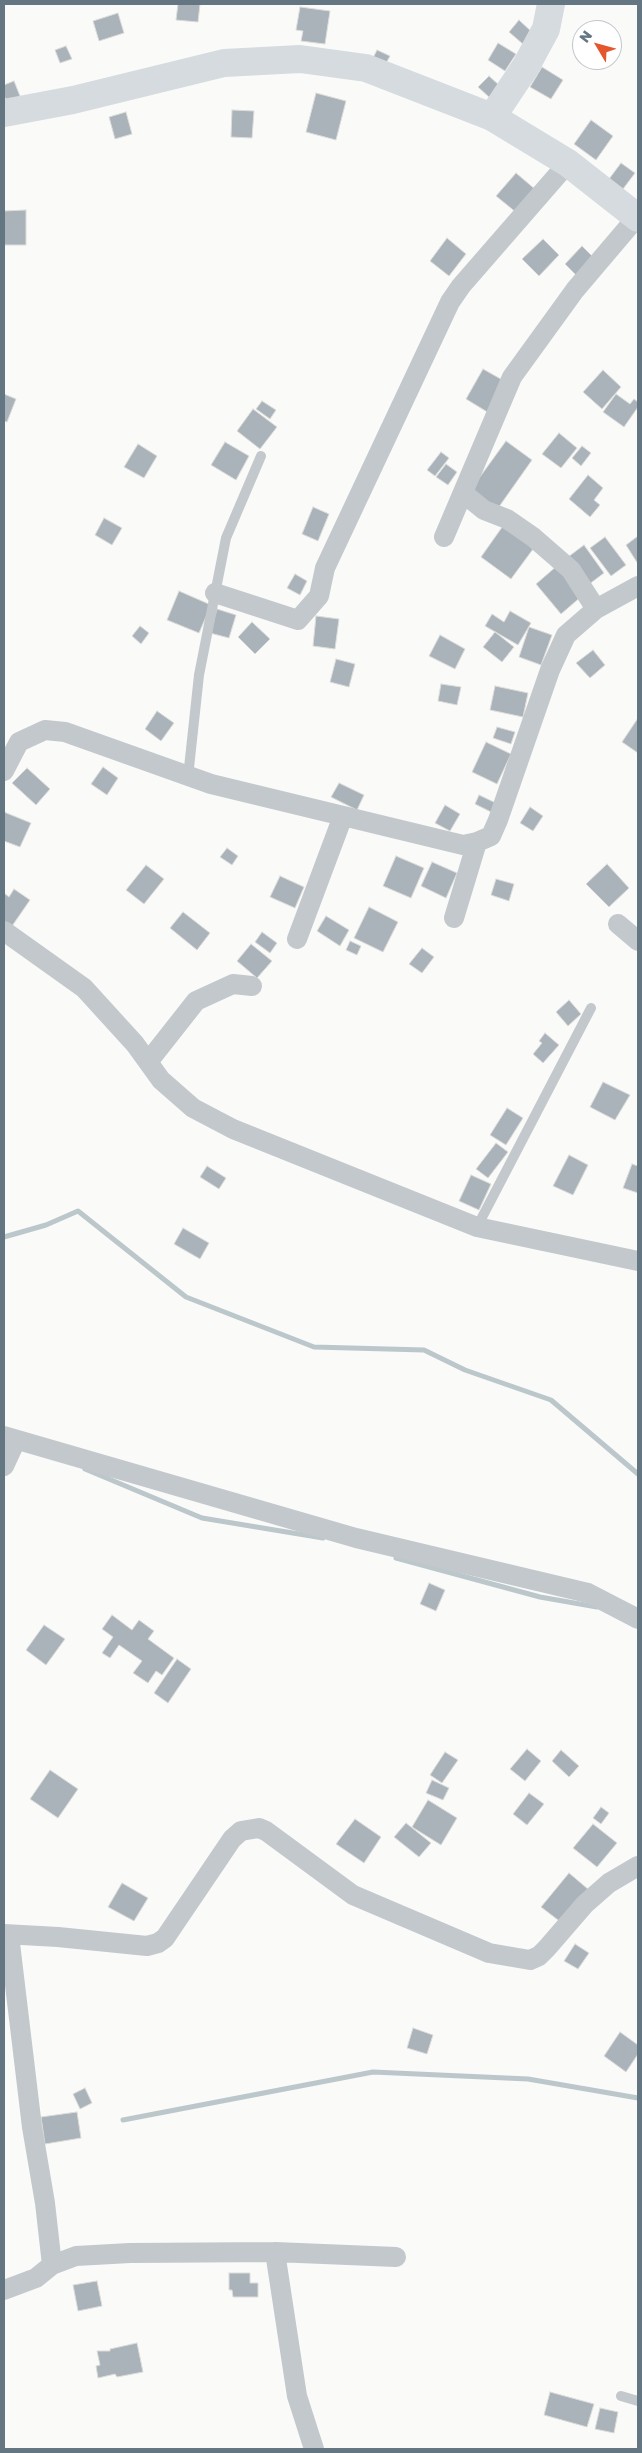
<!DOCTYPE html>
<html>
<head>
<meta charset="utf-8">
<style>
  body { margin:0 }
  #map { position:relative; width:642px; height:2453px; overflow:hidden; background:#fafaf8; font-family:"Golos Text",sans-serif }
  canvas { display:block }
  .frame { position:absolute; inset:0; border:5px solid #657683; pointer-events:none }
  .north { position:absolute; left:572px; top:20px; width:50px; height:50px; box-sizing:border-box; background:#fff; border:1px solid #c1c8cd; border-radius:50%; rotate:307deg; font-size:14px; font-weight:700; line-height:20px; text-align:center; color:#657683 }
  .north::after { content:''; display:block; margin:auto; width:18px; height:22px; background:#e4572e; clip-path:polygon(50% 0,100% 100%,50% 72%,0 100%) }
</style>
</head>
<body>
<div id="map">
<canvas width="642" height="2453"></canvas>
<div class="frame"></div>
<div class="north">N</div>
</div>
<script>
const ctx = document.querySelector('canvas').getContext('2d');
ctx.lineJoin = 'round';
const poly = rows => new Path2D(rows.map(r => 'M' + r).join(''));
function trace(path, color, width, dash) { ctx.strokeStyle = color; ctx.lineWidth = width; ctx.lineCap = dash ? 'butt' : 'round'; ctx.setLineDash(dash || []); ctx.stroke(path); }
function fill(path, color) { ctx.fillStyle = color; ctx.fill(path, 'evenodd'); }
trace(poly([
  [4,1237,46,1225,78,1211,186,1297,314,1347,424,1350,465,1370,551,1400,638,1474],
  [85,1469,202,1518,323,1538],
  [396,1558,540,1597,597,1607],
  [123,2120,373,2072,528,2079,638,2098]
]), '#bbc7cb', 5);
const building = poly([
  [178,4,200,4,198,22,176,20,178,4],
  [300,7,330,11,325,44,301,41,303,31,296,30,300,7],
  [118,13,124,33,99,41,93,21,118,13],
  [519,20,534,34,524,45,509,32,519,20],
  [498,43,516,54,505,71,488,60,498,43],
  [66,46,72,59,60,63,55,50,66,46],
  [377,50,390,56,385,65,373,58,377,50],
  [542,67,563,80,551,99,530,87,542,67],
  [489,76,500,86,489,97,478,87,489,76],
  [14,81,22,101,8,106,4,95,4,85,14,81],
  [316,93,346,101,336,140,306,132,316,93],
  [232,110,254,111,252,138,231,137,232,110],
  [126,112,132,134,115,139,109,117,126,112],
  [591,120,613,136,596,160,574,144,591,120],
  [621,163,635,173,623,189,609,179,621,163],
  [516,173,536,190,517,213,496,196,516,173],
  [26,210,26,245,4,245,4,211,26,210],
  [447,238,466,254,449,276,430,261,447,238],
  [543,239,559,255,539,276,522,259,543,239],
  [582,246,595,259,578,277,565,264,582,246],
  [483,369,506,382,489,413,466,399,483,369],
  [603,370,621,387,602,409,583,392,603,370],
  [4,394,16,399,7,422,4,421,4,394],
  [616,394,630,404,634,399,638,402,638,407,624,427,603,412,616,394],
  [262,401,276,410,270,419,256,409,262,401],
  [253,409,277,427,260,449,237,431,253,409],
  [559,433,577,448,561,468,542,454,559,433],
  [506,441,532,460,496,511,469,492,506,441],
  [225,442,249,456,236,480,211,465,225,442],
  [138,444,157,456,144,478,124,467,138,444],
  [582,446,591,453,581,466,572,458,582,446],
  [441,452,449,458,435,476,427,470,441,452],
  [446,464,457,472,448,485,436,477,446,464],
  [588,475,603,488,594,500,600,505,590,517,569,499,588,475],
  [313,507,329,514,318,541,302,534,313,507],
  [104,518,122,528,112,545,95,535,104,518],
  [505,523,536,545,511,579,481,557,505,523],
  [638,536,638,564,626,545,638,536],
  [605,537,626,565,611,576,590,548,605,537],
  [584,545,604,573,588,585,568,557,584,545],
  [558,565,583,595,561,614,536,584,558,565],
  [295,574,307,581,300,595,287,588,295,574],
  [179,591,211,605,199,633,167,620,179,591],
  [217,609,236,615,229,638,210,633,217,609],
  [510,611,531,623,518,645,485,626,492,614,504,622,510,611],
  [316,616,339,619,335,649,313,646,316,616],
  [252,622,270,639,255,654,238,637,252,622],
  [140,626,149,633,141,644,132,636,140,626],
  [529,627,552,635,541,665,519,657,529,627],
  [495,632,514,647,502,662,483,647,495,632],
  [440,635,465,649,455,669,429,656,440,635],
  [593,650,605,665,590,678,576,663,593,650],
  [336,659,355,664,349,687,330,682,336,659],
  [441,684,461,687,457,705,438,701,441,684],
  [495,686,528,693,523,717,490,710,495,686],
  [157,711,174,723,161,741,145,729,157,711],
  [638,718,638,753,622,742,638,718],
  [497,727,515,732,511,744,493,738,497,727],
  [486,742,511,754,497,784,472,772,486,742],
  [103,767,118,778,107,795,91,784,103,767],
  [27,768,50,789,36,805,12,783,27,768],
  [339,783,364,795,357,810,331,797,339,783],
  [479,795,500,805,495,814,475,804,479,795],
  [445,805,460,814,450,831,435,823,445,805],
  [530,807,543,816,533,831,520,823,530,807],
  [4,812,31,823,20,847,4,841,4,812],
  [227,848,238,856,232,865,220,857,227,848],
  [396,856,424,868,411,898,383,886,396,856],
  [432,862,457,873,446,898,421,886,432,862],
  [607,864,629,888,609,907,586,884,607,864],
  [146,865,164,879,144,904,126,890,146,865],
  [280,876,304,887,295,908,270,897,280,876],
  [496,879,514,884,509,901,491,895,496,879],
  [14,889,30,900,10,929,4,925,4,893,9,897,14,889],
  [369,907,398,922,383,952,354,938,369,907],
  [183,912,210,933,197,950,170,928,183,912],
  [326,916,349,930,340,946,317,931,326,916],
  [262,932,277,943,270,953,255,942,262,932],
  [350,941,361,946,357,955,346,950,350,941],
  [251,944,272,961,257,978,237,961,251,944],
  [422,948,434,957,422,973,409,964,422,948],
  [569,1000,581,1014,568,1026,556,1012,569,1000],
  [545,1033,559,1045,543,1063,533,1054,542,1043,539,1041,545,1033],
  [603,1082,630,1095,615,1120,590,1107,603,1082],
  [507,1108,523,1118,506,1145,490,1135,507,1108],
  [496,1143,508,1152,488,1178,476,1169,496,1143],
  [569,1155,588,1165,573,1195,553,1186,569,1155],
  [632,1164,638,1166,638,1193,623,1188,632,1164],
  [207,1166,226,1178,219,1189,200,1177,207,1166],
  [471,1175,491,1184,479,1210,459,1201,471,1175],
  [183,1228,209,1243,200,1259,174,1244,183,1228],
  [429,1583,445,1590,436,1611,420,1604,429,1583],
  [112,1615,132,1630,139,1620,154,1631,148,1639,174,1658,162,1675,156,1671,148,1683,133,1673,142,1661,119,1645,110,1658,102,1653,113,1637,102,1629,112,1615],
  [44,1625,65,1639,46,1665,26,1650,44,1625],
  [177,1659,191,1669,168,1703,154,1693,177,1659],
  [527,1749,541,1761,525,1781,510,1769,527,1749],
  [561,1750,579,1766,569,1777,552,1761,561,1750],
  [445,1752,458,1760,442,1783,430,1775,445,1752],
  [50,1770,78,1789,58,1818,30,1799,50,1770],
  [432,1780,449,1788,443,1800,426,1793,432,1780],
  [529,1793,544,1804,527,1825,513,1814,529,1793],
  [428,1800,457,1818,441,1845,412,1827,428,1800],
  [601,1807,609,1813,601,1824,593,1818,601,1807],
  [355,1819,381,1837,364,1863,336,1844,355,1819],
  [406,1823,431,1843,419,1857,394,1837,406,1823],
  [593,1824,617,1843,597,1867,573,1848,593,1824],
  [569,1873,589,1890,562,1923,541,1907,569,1873],
  [122,1883,148,1898,134,1921,108,1907,122,1883],
  [575,1944,589,1953,578,1969,564,1961,575,1944],
  [413,2028,433,2035,427,2054,407,2048,413,2028],
  [620,2032,638,2045,638,2054,626,2072,604,2056,620,2032],
  [85,2088,92,2103,80,2109,73,2094,85,2088],
  [77,2112,81,2138,45,2144,41,2117,77,2112],
  [229,2273,250,2273,250,2283,258,2283,258,2297,233,2297,232,2290,229,2290,229,2273],
  [97,2281,102,2306,78,2311,73,2285,97,2281],
  [137,2343,143,2372,117,2377,115,2374,98,2378,96,2366,100,2365,97,2351,110,2351,110,2349,137,2343],
  [550,2392,594,2404,587,2427,544,2415,550,2392],
  [600,2408,618,2412,614,2433,595,2429,600,2408]
]);
fill(building, '#aab3b9');
trace(building, '#dcdcda', 1);
trace(poly([
  [188,777,199,675,226,538,261,456],
  [477,1227,591,1008],
  [621,2396,638,2401]
]), '#c3c8cc', 10);
trace(poly([
  [463,493,484,510,507,519,533,537,571,570,596,609],
  [444,537,512,377,575,290,637,217],
  [215,593,298,620,319,596,325,568,450,302,461,286,568,163],
  [4,771,19,742,45,730,65,732,211,784,463,845,477,842,491,836,498,820,550,670,566,635,596,609,638,586],
  [454,918,477,842],
  [618,924,638,941],
  [4,931,84,988,135,1044,161,1080,193,1108,233,1129,477,1227,638,1261],
  [297,939,343,816],
  [148,1062,196,1001,233,984,252,986],
  [4,1436,356,1538,588,1593,638,1619],
  [4,1466,16,1440],
  [4,1934,58,1937,147,1946,158,1943,165,1938,232,1839,241,1831,259,1828,266,1831,353,1895,489,1953,530,1960,539,1956,547,1948,585,1904,609,1883,638,1866],
  [275,2252,297,2396,314,2449],
  [52,2265,76,2256,130,2253,275,2252,396,2257],
  [4,2290,36,2278,52,2265,45,2203,32,2127,9,1935]
]), '#c3c8cc', 20);
trace(poly([
  [4,113,73,100,224,63,300,59,366,68,492,117,568,163,638,218],
  [492,117,526,66,546,29,551,4]
]), '#d6dbdf', 28);
</script>
</body>
</html>
